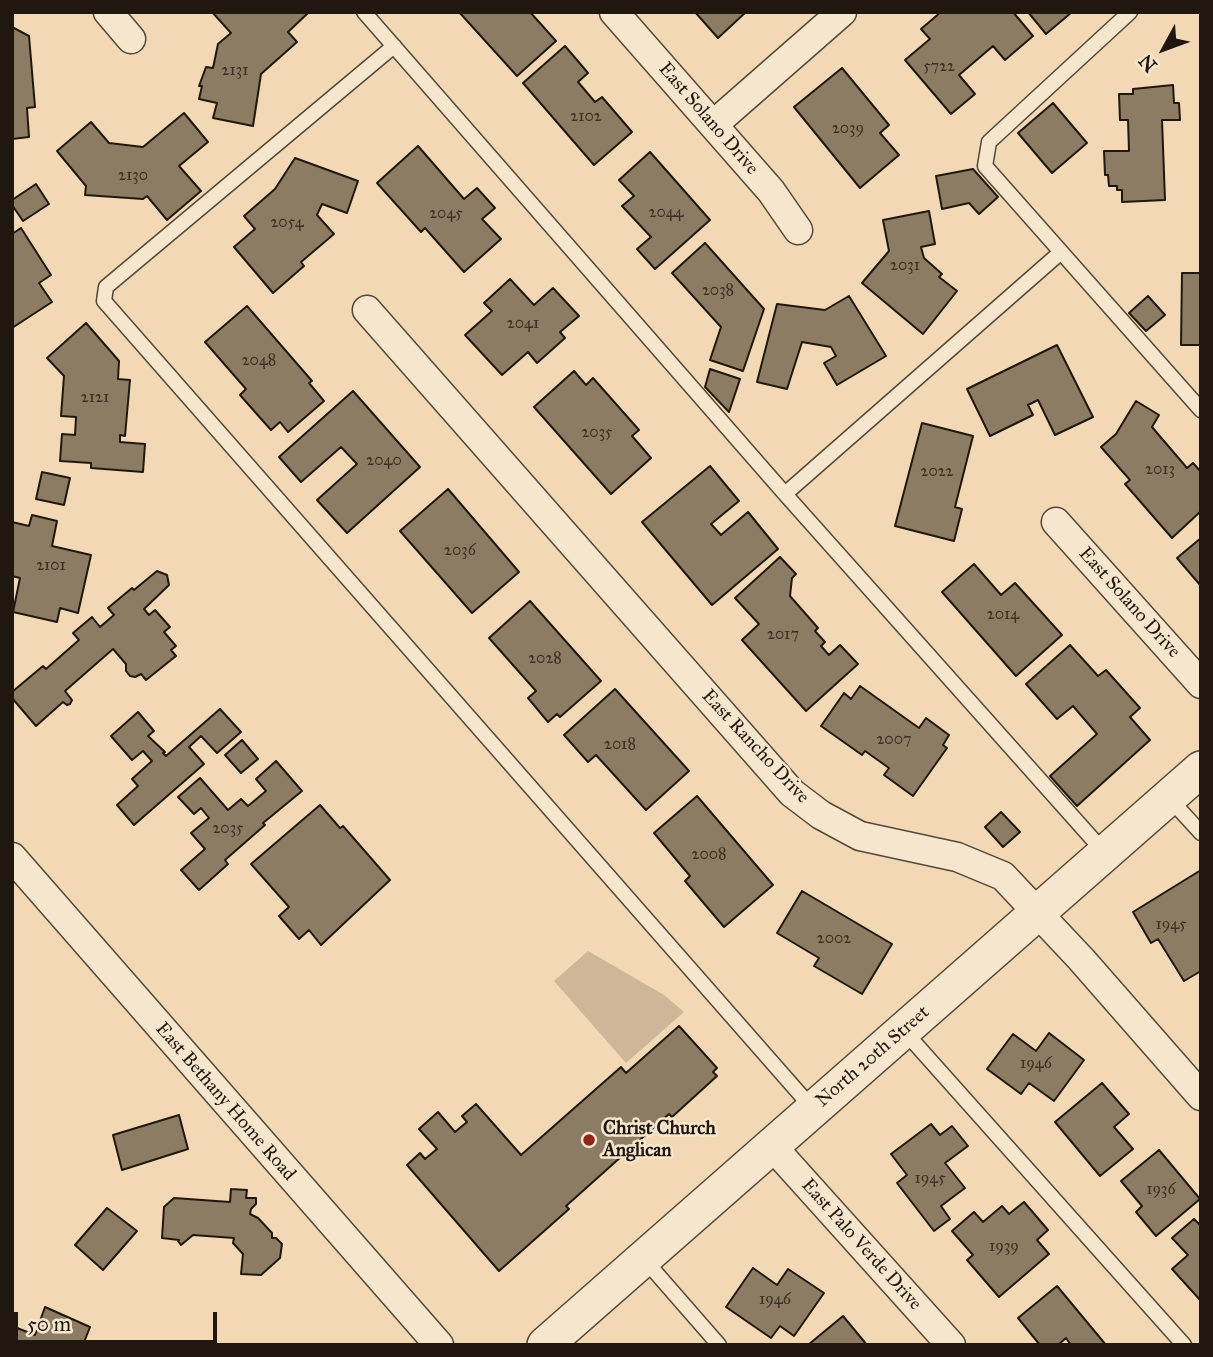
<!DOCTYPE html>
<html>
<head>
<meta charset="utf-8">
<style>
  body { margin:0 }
  #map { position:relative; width:1213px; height:1357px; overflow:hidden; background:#f2d8b4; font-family:"IM FELL Great Primer",serif }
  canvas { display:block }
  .frame { position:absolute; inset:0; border:14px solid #20180e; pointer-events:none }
  .north { position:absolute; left:1129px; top:14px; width:70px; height:70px; -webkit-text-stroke:5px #f7e6ce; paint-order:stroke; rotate:229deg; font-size:19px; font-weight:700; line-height:28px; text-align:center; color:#20180e }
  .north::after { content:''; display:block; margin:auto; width:24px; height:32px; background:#20180e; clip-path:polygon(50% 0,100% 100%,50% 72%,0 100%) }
  .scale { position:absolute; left:14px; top:1312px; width:203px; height:32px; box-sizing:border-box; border:4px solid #20180e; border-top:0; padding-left:9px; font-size:21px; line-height:24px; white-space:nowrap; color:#20180e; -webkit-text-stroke:5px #f7e6ce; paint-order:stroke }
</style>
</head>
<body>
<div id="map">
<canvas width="1213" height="1357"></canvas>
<div class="frame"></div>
<div class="north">N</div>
<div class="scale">50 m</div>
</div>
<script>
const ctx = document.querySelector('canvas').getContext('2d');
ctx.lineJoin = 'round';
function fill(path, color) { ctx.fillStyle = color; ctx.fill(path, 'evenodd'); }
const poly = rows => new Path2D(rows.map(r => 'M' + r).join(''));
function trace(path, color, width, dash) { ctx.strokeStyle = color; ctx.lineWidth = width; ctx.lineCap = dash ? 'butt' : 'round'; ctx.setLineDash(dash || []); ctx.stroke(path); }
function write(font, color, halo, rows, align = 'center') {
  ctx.font = font + ' "IM FELL Great Primer",serif'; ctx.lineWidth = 5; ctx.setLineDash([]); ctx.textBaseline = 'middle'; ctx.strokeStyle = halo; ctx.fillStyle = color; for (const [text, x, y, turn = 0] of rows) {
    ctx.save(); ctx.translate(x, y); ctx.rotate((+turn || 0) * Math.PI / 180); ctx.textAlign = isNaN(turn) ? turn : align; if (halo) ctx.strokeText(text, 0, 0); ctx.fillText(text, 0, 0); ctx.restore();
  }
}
fill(poly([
  [588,951,664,995,684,1012,626,1063,554,981]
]), '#ceb798');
const building = poly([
  [212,12,308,13,288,32,297,42,261,74,253,126,213,118,217,103,199,99,202,86,199,86,206,67,213,68,218,44,231,33,212,12],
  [459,12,530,12,556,41,517,76,459,12],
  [695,12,746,12,718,38,695,12],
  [941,12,1013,12,1033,36,1005,60,993,46,959,75,975,94,951,114,905,60,930,39,921,29,941,12],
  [1028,12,1072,12,1046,34,1028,12],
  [12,27,29,36,35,107,27,108,29,137,12,139,12,27],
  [565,46,588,73,578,82,595,102,602,97,632,132,594,165,523,83,565,46],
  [842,68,889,125,880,133,899,155,860,188,794,107,842,68],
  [1173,85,1174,103,1179,103,1180,120,1162,120,1165,200,1122,202,1122,190,1117,190,1117,186,1109,186,1108,175,1105,175,1104,151,1129,151,1128,120,1120,120,1119,94,1133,94,1133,89,1173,85],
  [1053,103,1087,143,1052,173,1018,133,1053,103],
  [184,113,208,142,179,166,201,191,167,220,147,196,143,199,85,195,86,186,57,151,91,122,109,143,143,147,184,113],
  [418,146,464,199,477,188,495,208,482,219,501,239,464,272,425,228,421,232,377,183,418,146],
  [650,152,710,220,655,269,637,249,651,237,622,206,634,196,619,180,650,152],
  [295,158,358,181,347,213,322,204,317,215,334,234,301,262,304,266,273,293,234,247,255,229,244,216,275,189,295,158],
  [973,169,998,197,979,214,969,203,942,209,936,176,973,169],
  [36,184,49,204,23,221,12,205,12,200,36,184],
  [929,211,935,244,921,247,924,258,942,274,939,277,957,291,923,334,862,283,889,251,883,220,929,211],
  [21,228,51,275,39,283,52,302,12,328,12,234,21,228],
  [705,243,764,309,743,371,710,360,721,327,672,273,705,243],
  [1182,273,1201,273,1201,345,1181,345,1182,273],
  [510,279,534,305,553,288,579,316,560,332,565,338,537,363,528,352,502,375,465,335,492,311,484,303,510,279],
  [849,296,886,356,837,385,824,363,836,356,831,347,802,342,787,389,757,382,777,304,825,310,849,296],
  [1148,296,1165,315,1146,331,1129,313,1148,296],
  [247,306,312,381,309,383,324,401,288,432,280,422,271,430,240,395,246,389,205,342,247,306],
  [86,323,119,361,118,379,130,380,125,436,120,435,120,442,145,444,143,472,91,468,91,463,60,461,62,434,75,435,76,417,61,416,64,376,47,358,86,323],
  [1057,345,1093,417,1055,435,1038,400,1028,405,1033,415,990,436,967,389,1057,345],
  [710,369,740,379,729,412,705,387,710,369],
  [574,371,586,385,593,378,639,430,632,436,651,458,611,494,534,407,574,371],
  [353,391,420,467,347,533,317,500,357,464,341,447,301,482,279,457,353,391],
  [1136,401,1159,415,1152,427,1187,468,1193,463,1201,472,1201,511,1172,538,1125,484,1130,480,1101,447,1116,434,1136,401],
  [922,423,973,436,955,507,962,509,954,541,895,526,922,423],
  [710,466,739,501,711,524,721,535,748,512,778,549,712,605,642,522,710,466],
  [42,472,70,478,64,505,36,499,42,472],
  [448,489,519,572,472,613,400,531,448,489],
  [32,515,57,521,52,546,91,555,78,613,60,608,57,622,13,612,20,578,12,576,12,522,29,526,32,515],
  [1201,538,1201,586,1177,558,1201,538],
  [780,557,796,574,792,578,790,596,818,628,815,631,825,642,821,646,829,655,840,645,858,664,806,711,742,640,759,624,735,598,780,557],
  [974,564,1001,595,1015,583,1062,635,1016,676,942,592,974,564],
  [157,571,167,575,169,585,144,609,149,615,155,610,170,627,164,632,176,646,171,650,176,656,146,680,141,674,135,677,130,676,126,671,126,664,113,649,65,691,72,700,70,704,67,705,63,702,36,726,12,698,12,692,43,666,46,669,79,640,73,633,92,617,100,627,114,615,108,608,132,588,134,590,157,571],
  [530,601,601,681,560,717,557,714,548,722,528,698,536,691,489,638,530,601],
  [1070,645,1098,676,1106,670,1140,708,1130,717,1150,740,1077,806,1050,776,1097,734,1073,706,1057,719,1026,684,1070,645],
  [860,686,919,728,926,718,949,735,943,745,947,748,913,796,884,775,889,768,865,751,862,755,821,726,844,693,851,699,860,686],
  [615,689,689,771,646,810,596,755,588,762,564,735,615,689],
  [220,709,241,732,217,753,201,736,189,747,204,764,134,825,117,805,138,786,132,779,152,761,143,751,132,760,111,736,138,712,154,731,148,736,165,752,163,753,166,756,220,709],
  [242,740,258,759,241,773,225,755,242,740],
  [276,761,302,791,263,823,265,825,225,860,228,864,199,890,181,870,205,849,191,833,209,818,201,808,194,814,178,797,200,778,228,810,241,799,248,806,266,791,256,779,276,761],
  [697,796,773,885,724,927,685,881,690,876,654,833,697,796],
  [320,805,340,828,343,826,390,880,321,945,309,930,299,939,279,916,289,907,251,864,320,805],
  [1001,812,1020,832,1003,847,985,827,1001,812],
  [1201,870,1201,971,1184,981,1158,939,1151,943,1133,912,1201,870],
  [802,891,892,944,862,994,814,966,819,958,777,933,802,891],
  [679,1026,717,1068,713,1072,717,1076,672,1117,669,1114,566,1206,569,1209,499,1271,407,1165,420,1153,425,1159,437,1149,419,1129,438,1112,455,1132,467,1122,462,1116,476,1104,521,1155,621,1067,626,1073,679,1026],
  [1049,1033,1084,1060,1054,1101,1029,1083,1021,1094,987,1069,1013,1034,1036,1051,1049,1033],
  [1102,1083,1129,1114,1114,1127,1133,1149,1100,1176,1055,1122,1102,1083],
  [179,1115,188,1149,122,1170,113,1135,179,1115],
  [931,1124,940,1135,952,1126,968,1146,945,1163,965,1188,941,1206,950,1219,934,1231,897,1183,907,1175,891,1154,931,1124],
  [1159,1150,1200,1199,1156,1236,1136,1212,1142,1206,1121,1181,1159,1150],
  [231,1189,247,1190,246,1198,256,1198,256,1204,251,1209,250,1214,258,1218,272,1233,272,1238,276,1238,282,1244,280,1258,261,1275,241,1274,243,1254,233,1243,234,1238,193,1235,181,1245,178,1241,179,1240,162,1238,164,1207,174,1198,230,1202,231,1189],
  [1024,1202,1048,1230,1037,1240,1049,1254,999,1297,967,1260,973,1255,952,1231,974,1212,983,1222,1002,1206,1009,1214,1024,1202],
  [107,1208,137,1231,103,1270,75,1245,107,1208],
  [1194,1219,1201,1226,1201,1301,1172,1269,1188,1255,1172,1238,1194,1219],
  [753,1268,777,1285,788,1269,824,1293,794,1336,780,1326,771,1338,726,1307,753,1268],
  [1057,1286,1106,1345,1071,1345,1066,1338,1058,1345,1040,1345,1018,1318,1057,1286],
  [45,1307,90,1327,83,1345,12,1345,12,1326,35,1335,45,1307],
  [843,1316,867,1345,808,1345,843,1316]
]);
fill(building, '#8d7c64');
trace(building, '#20180e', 2);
const service = poly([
  [364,12,785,494,1105,853],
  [1130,12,989,142,985,166,1201,410],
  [394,46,106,287,104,301,813,1109],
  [785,494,1061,252],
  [1169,798,1201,833],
  [904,1031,1184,1345],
  [644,1259,719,1345]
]);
const minor = poly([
  [108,12,131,39],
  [614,12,771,191,798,230],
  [713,125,842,12],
  [367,310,792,793,821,815,860,836,957,857,1003,876,1081,959,1201,1096],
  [1056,522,1201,684],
  [12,857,439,1345],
  [772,1146,951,1345]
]);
const tertiary = poly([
  [545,1345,1201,769]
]);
trace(service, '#544838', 17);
trace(minor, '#544838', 31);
trace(tertiary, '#544838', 38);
trace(service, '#f7e6ce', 14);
trace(minor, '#f7e6ce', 28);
trace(tertiary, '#f7e6ce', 35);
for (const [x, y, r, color] of [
  [589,1140,7,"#8f2418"]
]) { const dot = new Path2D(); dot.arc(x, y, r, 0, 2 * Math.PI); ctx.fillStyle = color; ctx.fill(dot); trace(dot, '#f7e6ce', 2.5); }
write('16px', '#3b3124', null, [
  ["5722",939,67],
  ["2131",235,71],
  ["2102",586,117],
  ["2039",848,129],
  ["2130",133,176],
  ["2044",666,213],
  ["2045",446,214],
  ["2054",287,223],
  ["2031",905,266],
  ["2038",718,291],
  ["2041",523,324],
  ["2048",259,361],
  ["2121",95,398],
  ["2035",597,433],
  ["2040",384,461],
  ["2013",1160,470],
  ["2022",937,472],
  ["2036",460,551],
  ["2101",51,566],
  ["2014",1003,615],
  ["2017",783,635],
  ["2028",545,659],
  ["2007",894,740],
  ["2018",620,745],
  ["2035",228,829],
  ["2008",709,855],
  ["1945",1171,925],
  ["2002",834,939],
  ["1946",1036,1064],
  ["1945",930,1179],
  ["1936",1161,1190],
  ["1939",1004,1247],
  ["1946",775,1300]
]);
write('19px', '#20180e', '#f7e6ce', [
  ["East Solano Drive",708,119,49],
  ["East Solano Drive",1129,603,48],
  ["East Rancho Drive",755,747,47],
  ["North 20th Street",873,1057,-41],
  ["East Bethany Home Road",225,1102,49],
  ["East Palo Verde Drive",861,1245,48]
]);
write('bold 19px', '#20180e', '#f7e6ce', [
  ["Christ Church",603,1129],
  ["Anglican",603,1151]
], 'left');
</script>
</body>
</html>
